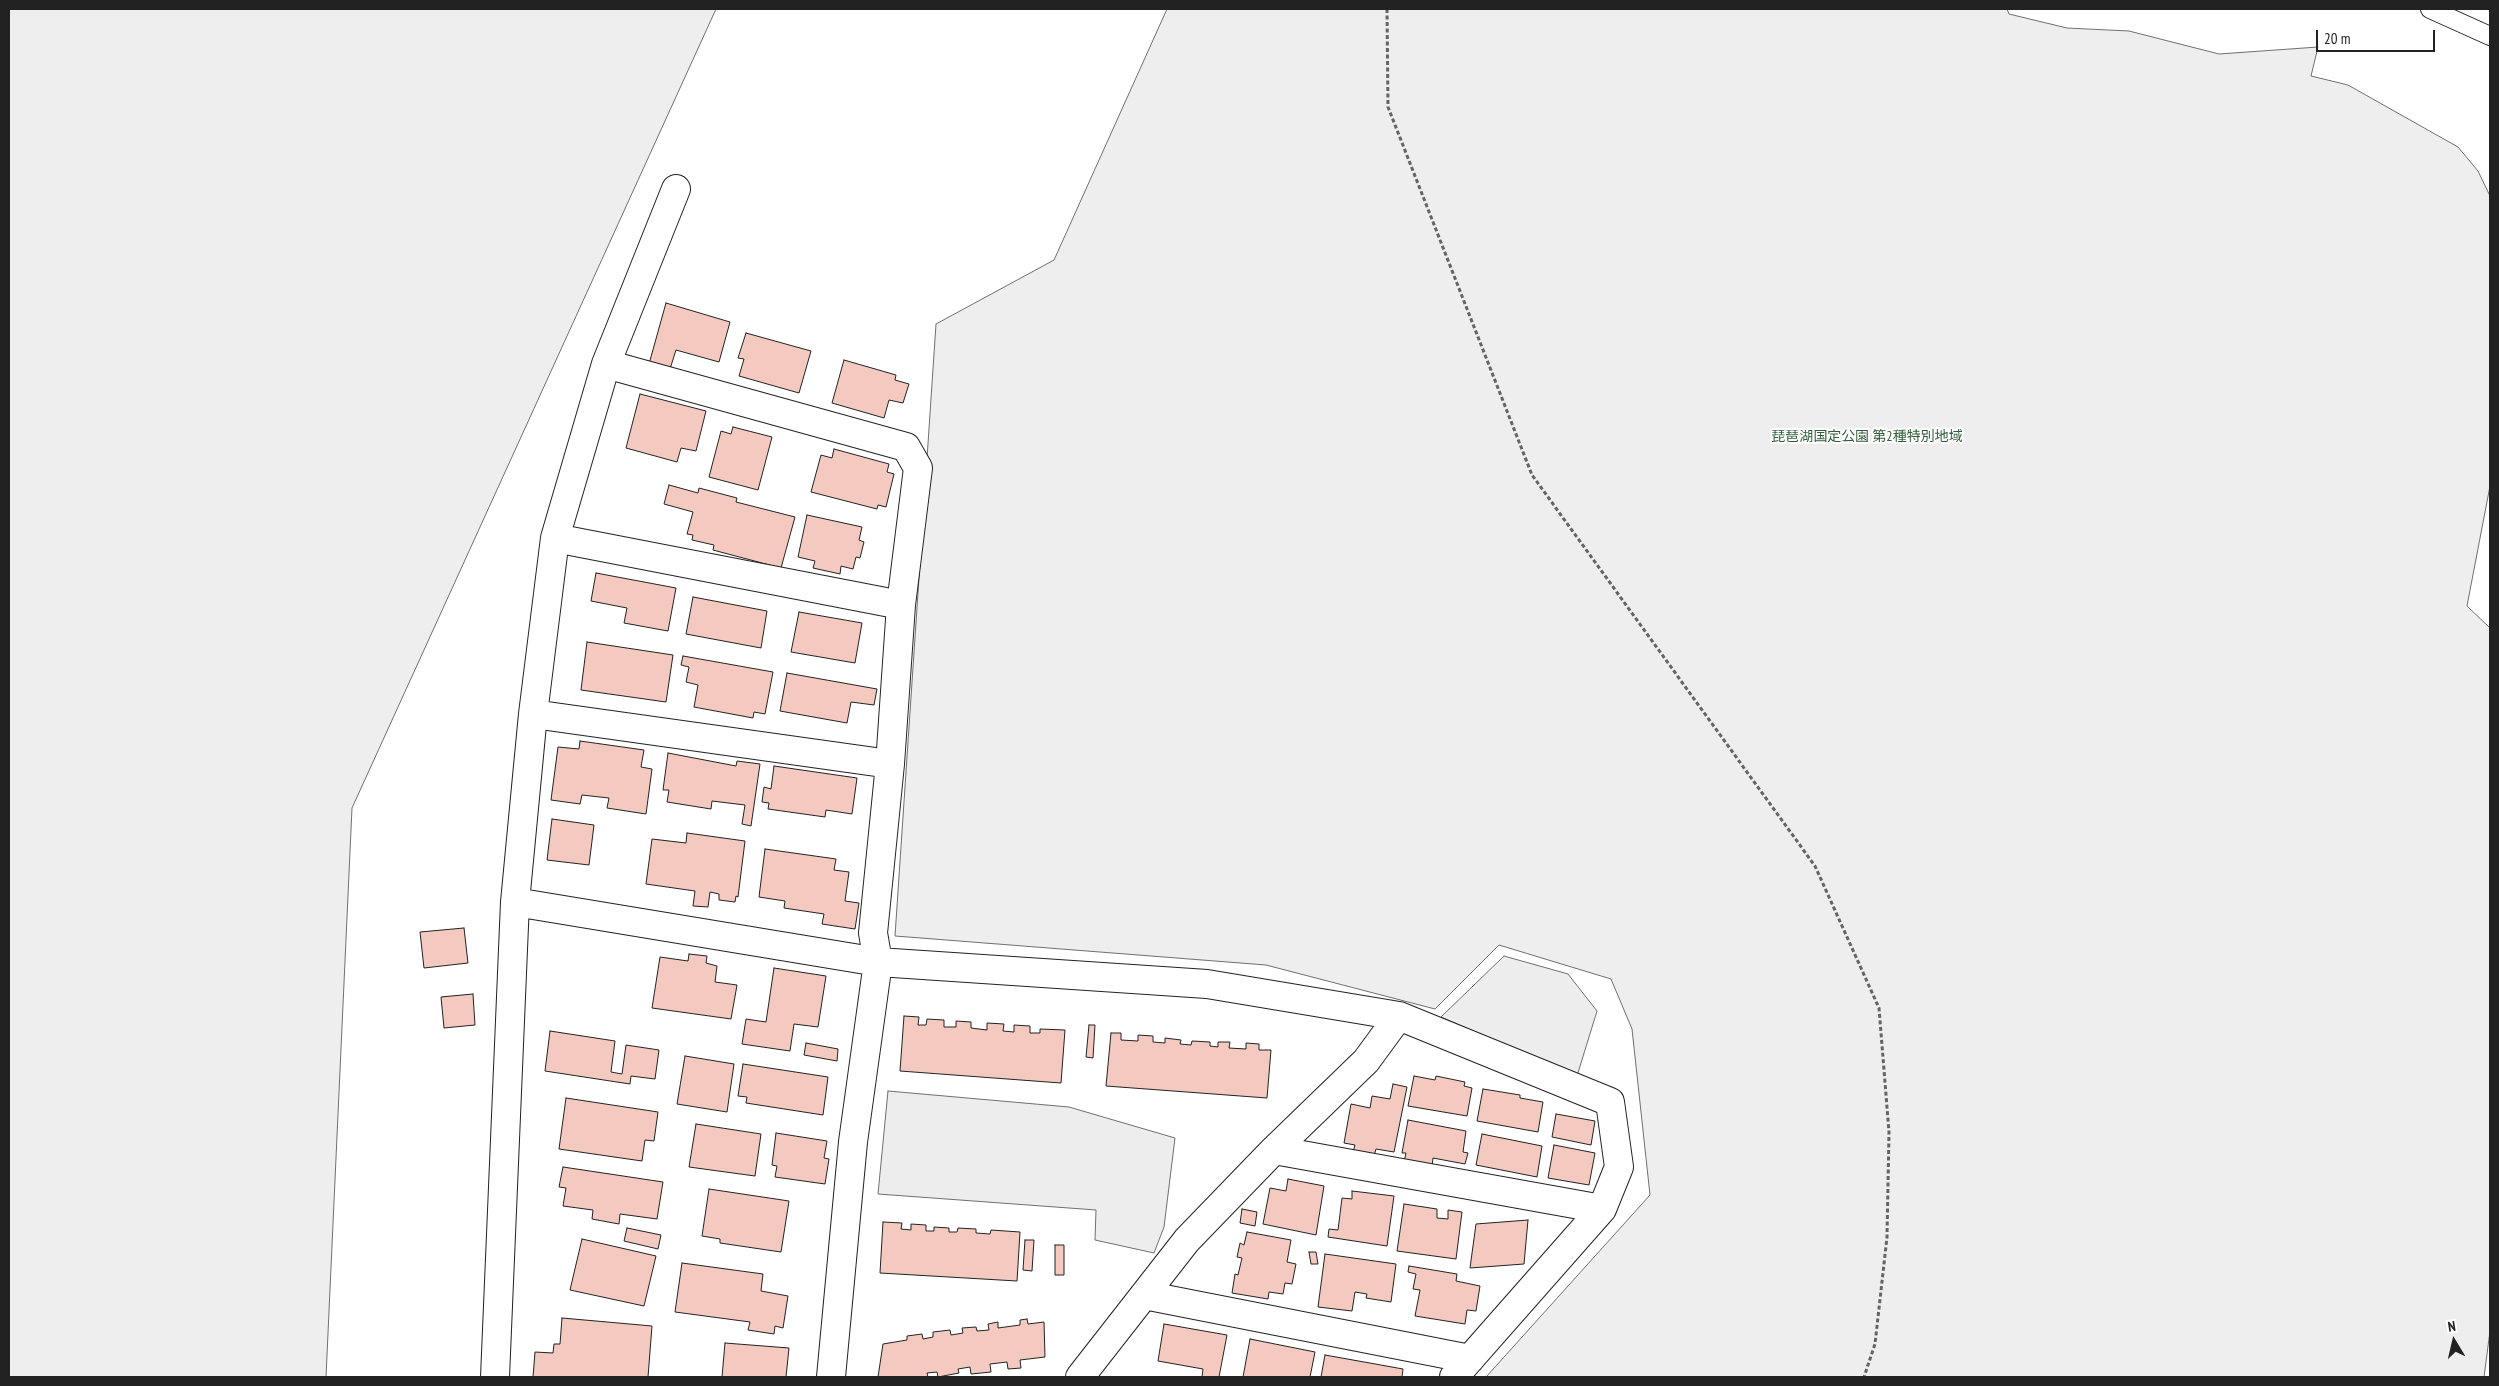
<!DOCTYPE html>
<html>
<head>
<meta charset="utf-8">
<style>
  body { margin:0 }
  #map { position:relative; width:2499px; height:1386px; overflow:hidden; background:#fff; font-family:"PT Sans Narrow",sans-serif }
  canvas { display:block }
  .frame { position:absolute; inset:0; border:10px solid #222; pointer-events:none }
  .north { position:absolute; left:2429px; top:1316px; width:50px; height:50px; -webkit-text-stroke:4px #fff; paint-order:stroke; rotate:351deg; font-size:14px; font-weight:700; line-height:20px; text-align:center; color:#222 }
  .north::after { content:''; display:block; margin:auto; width:18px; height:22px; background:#222; clip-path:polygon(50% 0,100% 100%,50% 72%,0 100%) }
  .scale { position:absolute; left:2316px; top:30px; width:119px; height:22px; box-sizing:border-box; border:2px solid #222; border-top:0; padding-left:6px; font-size:15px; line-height:18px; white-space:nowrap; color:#222; -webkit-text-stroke:4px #fff; paint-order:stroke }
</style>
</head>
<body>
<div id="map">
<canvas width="2499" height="1386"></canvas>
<div class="frame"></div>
<div class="north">N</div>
<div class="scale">20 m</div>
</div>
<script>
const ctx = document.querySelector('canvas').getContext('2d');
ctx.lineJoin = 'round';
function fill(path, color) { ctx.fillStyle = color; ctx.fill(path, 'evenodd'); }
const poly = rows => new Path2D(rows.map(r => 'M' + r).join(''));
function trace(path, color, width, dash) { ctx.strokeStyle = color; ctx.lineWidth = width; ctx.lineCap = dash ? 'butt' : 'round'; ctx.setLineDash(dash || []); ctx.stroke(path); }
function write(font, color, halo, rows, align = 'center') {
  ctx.font = font + ' "PT Sans Narrow","Noto Sans JP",sans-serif'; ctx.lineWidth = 4; ctx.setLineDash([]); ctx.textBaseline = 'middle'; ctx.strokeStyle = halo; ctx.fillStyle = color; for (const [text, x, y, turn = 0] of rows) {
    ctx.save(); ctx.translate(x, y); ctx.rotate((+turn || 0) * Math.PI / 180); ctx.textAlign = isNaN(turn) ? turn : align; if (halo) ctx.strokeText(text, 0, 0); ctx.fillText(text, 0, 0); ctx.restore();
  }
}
const green = poly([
  [9,9,716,9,352,808,326,1377,9,1377,9,9],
  [1167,9,2007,9,2009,14,2067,28,2129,31,2219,54,2318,47,2311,76,2348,85,2458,147,2478,171,2490,196,2490,486,2467,606,2490,628,2490,1331,2484,1377,1486,1377,1650,1195,1632,1029,1611,979,1499,945,1435,1009,1266,965,895,936,936,324,1054,260,1167,9]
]);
fill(green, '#eee');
trace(green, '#6f6f6f', 1);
const parking = poly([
  [1504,956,1568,974,1597,1011,1577,1076,1441,1017,1504,956],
  [888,1091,1069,1107,1175,1138,1164,1227,1154,1253,1095,1240,1096,1210,878,1194,888,1091]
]);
fill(parking, '#ededed');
trace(parking, '#6f6f6f', 1);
const building = poly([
  [666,303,730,322,719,362,676,350,670,369,649,364,666,303],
  [746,333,811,351,799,393,739,376,744,359,738,358,746,333],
  [844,360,896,375,895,380,909,384,903,403,889,400,884,418,832,403,844,360],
  [640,394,706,411,696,451,681,448,677,462,626,448,640,394],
  [733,427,772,437,758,490,709,477,721,431,731,434,733,427],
  [834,449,889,464,887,472,894,474,886,507,878,505,877,509,811,492,821,455,832,458,834,449],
  [669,485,698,493,699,488,737,498,736,502,795,517,781,568,713,550,714,545,692,540,693,535,687,534,693,512,664,504,669,485],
  [807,515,862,527,859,540,864,542,860,558,856,557,853,569,841,566,840,574,813,568,815,561,798,557,807,515],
  [596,573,676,588,668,631,624,623,627,608,591,601,596,573],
  [693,597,767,611,761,648,686,634,693,597],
  [799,612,862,623,855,663,791,652,799,612],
  [587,642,673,655,666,702,581,690,587,642],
  [683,656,773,672,765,714,754,712,753,718,694,707,698,685,686,682,689,667,681,665,683,656],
  [787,673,877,689,874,705,851,702,847,723,780,711,787,673],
  [580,741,644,750,641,767,652,769,646,814,607,808,609,798,582,795,580,804,551,800,558,747,579,749,580,741],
  [668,753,736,766,737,761,760,764,751,826,742,824,745,805,712,801,711,809,667,802,669,790,663,790,668,753],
  [774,766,857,778,852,814,826,810,825,817,768,809,769,803,762,802,764,787,771,789,774,766],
  [552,819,594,825,589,865,547,860,552,819],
  [687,833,745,841,738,897,736,896,735,902,719,900,719,894,710,892,708,907,693,906,695,891,646,884,652,839,686,843,687,833],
  [765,849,836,859,834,870,849,872,845,901,859,903,855,929,822,924,824,914,784,908,785,901,759,897,765,849],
  [464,928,468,963,424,968,420,932,464,928],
  [689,954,707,956,706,963,717,966,715,982,737,985,731,1019,652,1008,660,957,688,961,689,954],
  [774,968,826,976,818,1027,794,1024,790,1051,742,1044,746,1019,766,1022,774,968],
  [473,994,475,1025,444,1028,441,997,473,994],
  [904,1016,919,1017,918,1025,926,1025,927,1019,944,1020,944,1027,956,1027,956,1021,971,1022,971,1028,987,1030,987,1023,1004,1024,1003,1031,1014,1032,1014,1025,1030,1026,1030,1033,1040,1033,1040,1029,1065,1030,1061,1083,900,1071,904,1016],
  [1089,1025,1095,1025,1093,1058,1086,1057,1089,1025],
  [550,1031,615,1041,611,1072,622,1074,626,1045,659,1050,655,1079,631,1076,630,1084,545,1071,550,1031],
  [1111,1033,1121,1033,1121,1040,1138,1041,1138,1035,1153,1036,1153,1042,1165,1043,1165,1038,1181,1040,1180,1044,1191,1045,1192,1041,1210,1042,1210,1046,1218,1047,1218,1042,1230,1042,1229,1048,1246,1049,1246,1043,1259,1044,1259,1050,1271,1050,1267,1098,1106,1086,1111,1033],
  [806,1043,838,1049,837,1061,804,1055,806,1043],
  [685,1056,734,1064,727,1112,677,1104,685,1056],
  [743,1064,828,1077,823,1115,746,1103,747,1097,738,1096,743,1064],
  [1414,1076,1435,1080,1436,1076,1465,1082,1464,1086,1472,1088,1467,1116,1408,1106,1414,1076],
  [1393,1084,1407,1087,1394,1152,1376,1149,1374,1156,1353,1152,1355,1145,1344,1143,1351,1104,1370,1108,1372,1096,1390,1099,1393,1084],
  [1483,1089,1520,1095,1520,1098,1543,1102,1538,1132,1477,1121,1483,1089],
  [566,1098,658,1112,654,1141,645,1140,642,1161,559,1149,566,1098],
  [1556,1114,1595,1121,1591,1145,1552,1137,1556,1114],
  [1408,1120,1466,1131,1463,1152,1468,1153,1465,1164,1433,1158,1432,1167,1404,1162,1406,1153,1402,1153,1408,1120],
  [696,1124,761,1134,755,1176,689,1167,696,1124],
  [776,1133,827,1141,824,1158,829,1159,825,1184,775,1177,777,1166,772,1165,776,1133],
  [1482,1134,1542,1146,1537,1177,1476,1165,1482,1134],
  [1554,1145,1595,1153,1589,1185,1548,1178,1554,1145],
  [563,1167,663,1182,657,1219,620,1214,619,1224,592,1219,593,1210,563,1206,566,1188,559,1187,563,1167],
  [1288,1179,1324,1186,1316,1235,1263,1224,1270,1188,1286,1191,1288,1179],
  [709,1189,789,1201,781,1252,720,1243,720,1239,702,1236,709,1189],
  [1352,1191,1394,1196,1387,1246,1328,1237,1329,1229,1338,1230,1342,1198,1352,1199,1352,1191],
  [1404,1204,1437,1209,1437,1218,1448,1219,1448,1210,1462,1212,1456,1259,1397,1251,1404,1204],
  [1242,1209,1257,1212,1255,1226,1240,1223,1242,1209],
  [1528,1220,1524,1264,1470,1268,1476,1224,1528,1220],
  [883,1222,902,1223,901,1229,911,1230,911,1224,926,1225,926,1231,934,1231,934,1227,949,1228,949,1232,957,1232,958,1228,976,1229,976,1233,990,1234,991,1230,1020,1232,1017,1281,880,1273,883,1222],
  [627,1228,661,1235,658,1249,624,1241,627,1228],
  [1247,1232,1291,1240,1287,1262,1296,1264,1292,1284,1285,1283,1283,1294,1269,1292,1268,1299,1232,1293,1235,1274,1238,1275,1242,1258,1237,1257,1240,1243,1244,1245,1247,1232],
  [582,1239,656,1256,644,1306,570,1290,582,1239],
  [1025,1240,1034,1240,1032,1271,1023,1270,1025,1240],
  [1055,1245,1064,1245,1064,1275,1055,1275,1055,1245],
  [1309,1252,1316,1252,1318,1264,1311,1264,1309,1252],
  [1325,1254,1396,1264,1391,1302,1366,1298,1367,1294,1355,1292,1352,1311,1318,1307,1325,1254],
  [682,1263,763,1274,761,1291,788,1296,783,1328,775,1326,774,1334,748,1330,750,1322,675,1312,682,1263],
  [1409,1266,1457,1274,1456,1281,1480,1286,1476,1311,1467,1310,1465,1324,1415,1316,1420,1290,1413,1289,1416,1274,1408,1272,1409,1266],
  [562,1318,652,1326,648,1377,533,1377,535,1352,553,1353,554,1344,560,1344,562,1318],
  [1027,1319,1028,1324,1044,1322,1045,1357,1020,1360,1021,1368,1008,1369,1007,1362,990,1364,991,1372,971,1374,970,1367,958,1369,959,1373,938,1377,937,1372,927,1373,928,1377,878,1377,883,1344,907,1340,907,1336,922,1334,923,1339,933,1337,933,1332,950,1330,951,1335,963,1333,962,1328,976,1327,977,1331,989,1330,988,1324,998,1322,998,1328,1020,1325,1020,1320,1027,1319],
  [1164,1324,1227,1335,1219,1377,1202,1377,1203,1369,1158,1361,1164,1324],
  [1250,1339,1315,1352,1310,1377,1243,1377,1250,1339],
  [725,1343,789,1348,786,1377,722,1377,725,1343],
  [1325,1355,1403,1369,1402,1377,1321,1377,1325,1355]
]);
fill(building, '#f3c9c0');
trace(building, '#222', 1);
const lane = poly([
  [2430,9,2490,36]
]);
const street = poly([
  [555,538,901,605],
  [533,714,890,764],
  [515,902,878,962,873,933,890,764,901,605,918,468,906,447,606,364],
  [1274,1150,1602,1209],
  [1144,1295,1470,1359],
  [495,1377,515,902,533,714,555,538,606,364,676,189],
  [831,1377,853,1142,878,962,1207,984,1399,1016,1610,1102,1619,1167,1602,1209,1454,1377],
  [1080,1377,1187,1240,1274,1150,1366,1061,1399,1016]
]);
trace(lane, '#222', 20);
trace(street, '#222', 30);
trace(poly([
  [1387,9,1388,107,1532,475,1815,866,1879,1008,1889,1132,1887,1237,1875,1344,1864,1377]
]), '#646464', 3, [4, 2.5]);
trace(lane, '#fff', 18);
trace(street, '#fff', 28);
write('14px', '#2f5e38', '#fff', [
  ["琵琶湖国定公園 第2種特別地域",1867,437]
]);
</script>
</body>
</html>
